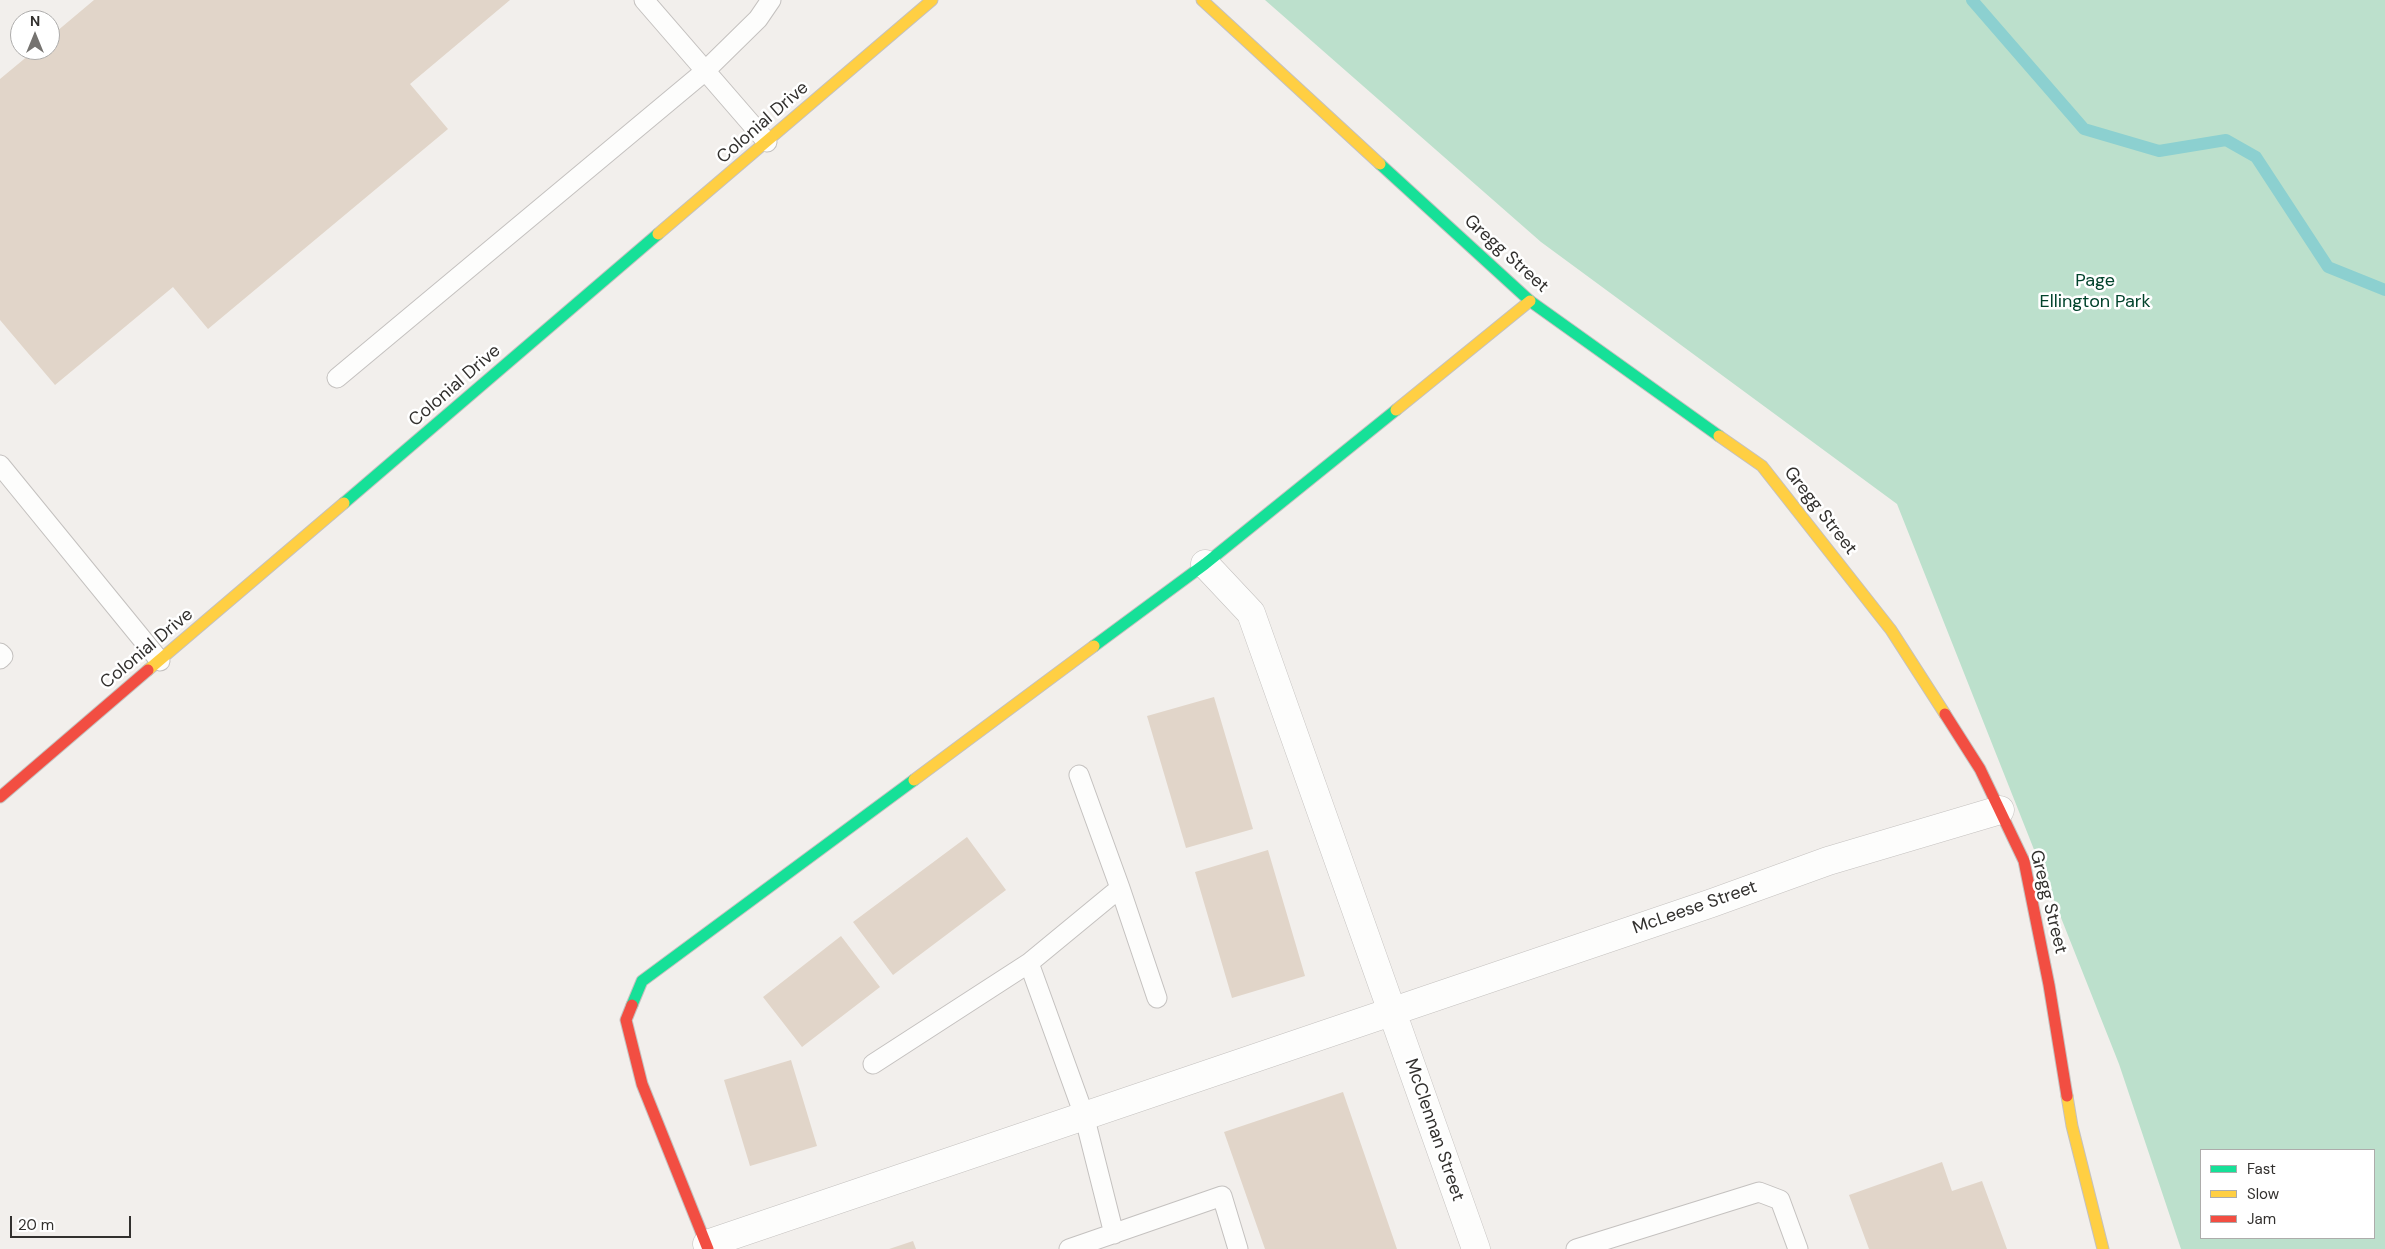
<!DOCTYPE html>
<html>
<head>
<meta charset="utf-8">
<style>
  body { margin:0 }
  #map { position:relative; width:2385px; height:1249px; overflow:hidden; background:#f2efec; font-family:"DM Sans",sans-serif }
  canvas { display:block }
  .legend { position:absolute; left:2200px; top:1149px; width:175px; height:90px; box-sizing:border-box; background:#fff; border:1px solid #adacab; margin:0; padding:6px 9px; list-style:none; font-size:15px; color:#32302e }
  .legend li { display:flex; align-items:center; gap:10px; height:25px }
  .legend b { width:25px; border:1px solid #adacab }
  .north { position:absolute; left:10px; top:10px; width:50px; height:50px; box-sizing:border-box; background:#fff; border:1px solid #adacab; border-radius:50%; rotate:0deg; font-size:14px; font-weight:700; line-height:20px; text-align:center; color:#32302e }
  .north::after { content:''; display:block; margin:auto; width:18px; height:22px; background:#757370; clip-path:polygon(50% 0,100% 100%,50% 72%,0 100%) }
  .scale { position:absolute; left:10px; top:1216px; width:121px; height:22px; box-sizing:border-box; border:2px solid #32302e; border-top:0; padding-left:6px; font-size:15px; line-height:18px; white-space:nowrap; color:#32302e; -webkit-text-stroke:4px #fff; paint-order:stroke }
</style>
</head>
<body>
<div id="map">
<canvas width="2385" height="1249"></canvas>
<ul class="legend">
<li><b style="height:6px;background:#16e098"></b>Fast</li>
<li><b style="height:6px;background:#ffcf43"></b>Slow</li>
<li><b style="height:6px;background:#f24e42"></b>Jam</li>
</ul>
<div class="north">N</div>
<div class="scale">20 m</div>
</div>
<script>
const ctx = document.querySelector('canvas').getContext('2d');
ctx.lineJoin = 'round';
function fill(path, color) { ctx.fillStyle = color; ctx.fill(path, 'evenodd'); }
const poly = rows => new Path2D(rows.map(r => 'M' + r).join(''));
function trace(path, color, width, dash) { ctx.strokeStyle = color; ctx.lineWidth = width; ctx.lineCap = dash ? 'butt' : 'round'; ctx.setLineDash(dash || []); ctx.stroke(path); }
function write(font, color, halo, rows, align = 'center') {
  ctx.font = font + ' "DM Sans",sans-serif'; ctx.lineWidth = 5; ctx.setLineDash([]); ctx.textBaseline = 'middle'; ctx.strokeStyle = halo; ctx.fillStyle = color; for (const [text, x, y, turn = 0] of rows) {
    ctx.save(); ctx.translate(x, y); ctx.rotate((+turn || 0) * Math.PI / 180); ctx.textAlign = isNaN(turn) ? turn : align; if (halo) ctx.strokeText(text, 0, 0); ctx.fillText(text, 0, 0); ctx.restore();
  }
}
fill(poly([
  [1265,0,2385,0,2385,1249,2181,1249,2119,1064,1897,504,1541,242],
  [2201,1150,2374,1150,2374,1238,2201,1238]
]), '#bce0cc');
trace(poly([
  [1972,0,2084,129,2159,151,2226,140,2256,157,2328,267,2385,290]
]), '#8cd0d0', 12);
fill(poly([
  [94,0,510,0,410,84,448,129,208,329,173,287,55,385,0,320,0,79,35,50,50,50,50,37],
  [1214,697,1253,829,1186,848,1147,716],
  [967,837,1006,890,893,975,853,922],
  [1268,850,1305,976,1232,998,1195,872],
  [841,936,880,987,802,1047,763,997],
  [791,1060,817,1146,750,1166,724,1080],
  [1343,1092,1397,1249,1265,1249,1224,1132],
  [1942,1162,1952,1191,1982,1181,2007,1249,1869,1249,1849,1195],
  [913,1241,916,1249,889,1249]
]), '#e1d5c9');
const lane = poly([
  [644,0,767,142],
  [337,378,704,72,758,19,771,0],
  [0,465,160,661],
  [0,653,3,656,0,659],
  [1120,888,1157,998],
  [1029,963,1120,888,1079,775],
  [873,1064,1029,963,1084,1115,1114,1234],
  [1069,1249,1222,1196,1238,1249],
  [1576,1249,1759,1192,1780,1200,1798,1249]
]);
const street = poly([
  [1205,564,1251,613,1476,1249],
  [707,1244,1712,903,1828,861,2000,810]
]);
const fast = poly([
  [1380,164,1530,301,1719,436],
  [344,503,658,234],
  [1094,646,1205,564,1396,410],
  [632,1005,642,981,914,780]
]);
const slow = poly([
  [1202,0,1380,164],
  [658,234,932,0],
  [1396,410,1530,301],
  [1719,436,1762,466,1891,630,1945,714],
  [148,670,344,503],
  [914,780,1094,646],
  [2067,1096,2072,1126,2103,1249]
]);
const jam = poly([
  [1945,714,1980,769,2024,861,2049,985,2067,1096],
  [0,797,148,670],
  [632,1005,626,1020,642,1084,708,1249]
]);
trace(lane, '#c4c1bf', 21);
trace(street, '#c4c1bf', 29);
trace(fast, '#c4c1bf', 13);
trace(slow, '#c4c1bf', 13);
trace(jam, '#c4c1bf', 13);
trace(lane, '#fdfdfc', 19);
trace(street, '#fdfdfc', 28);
trace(fast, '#16e098', 11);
trace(slow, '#ffcf43', 11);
trace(jam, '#f24e42', 11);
write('18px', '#32302e', '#fff', [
  ["Colonial Drive",763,123,-41],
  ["Gregg Street",1506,254,42],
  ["Colonial Drive",455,386,-41],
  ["Gregg Street",1820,511,52],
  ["Colonial Drive",147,649,-40],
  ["Gregg Street",2048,902,76],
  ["McLeese Street",1695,908,-19],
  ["McClennan Street",1434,1130,71]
]);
write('18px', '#02432c', '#fff', [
  ["Page",2095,281],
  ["Ellington Park",2095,302]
]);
</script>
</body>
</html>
